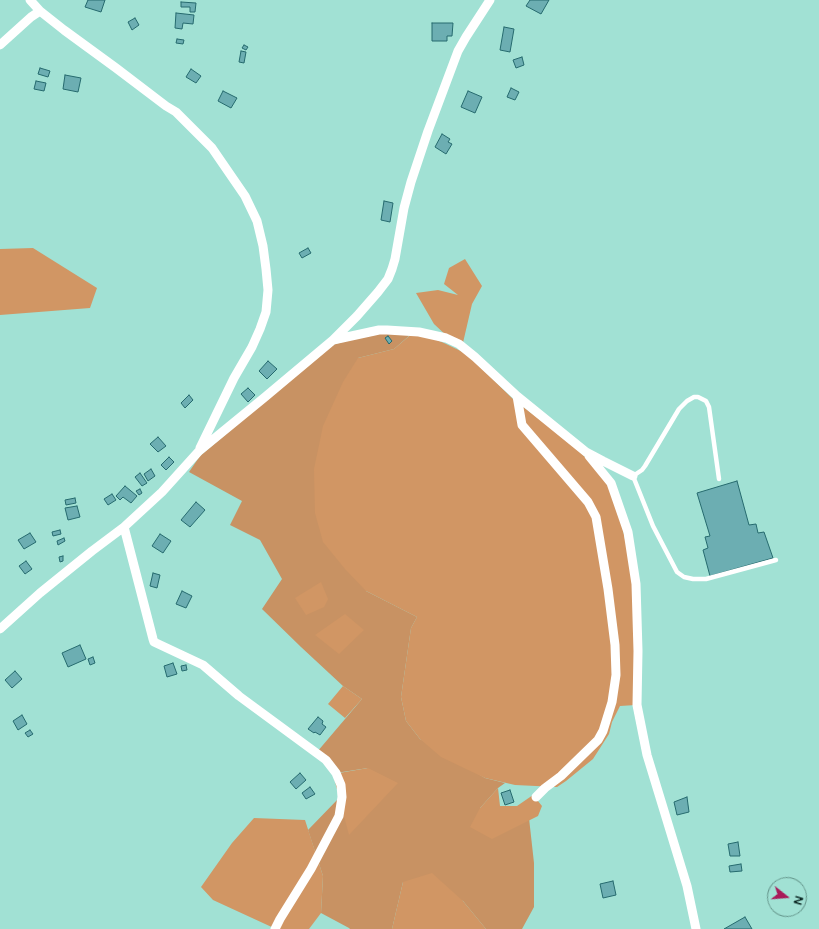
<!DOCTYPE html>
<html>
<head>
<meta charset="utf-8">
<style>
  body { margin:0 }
  #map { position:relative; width:819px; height:929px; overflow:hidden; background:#a1e1d4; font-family:"Varela Round",sans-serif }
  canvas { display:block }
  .north { position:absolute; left:767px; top:877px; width:40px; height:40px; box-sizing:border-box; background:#a1e1d4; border:1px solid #63948a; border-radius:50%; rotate:107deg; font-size:11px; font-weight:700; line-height:16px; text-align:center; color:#06201c }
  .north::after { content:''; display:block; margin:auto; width:14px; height:18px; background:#a81a59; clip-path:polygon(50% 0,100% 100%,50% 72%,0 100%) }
</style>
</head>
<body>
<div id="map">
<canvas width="819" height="929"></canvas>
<div class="north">N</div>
</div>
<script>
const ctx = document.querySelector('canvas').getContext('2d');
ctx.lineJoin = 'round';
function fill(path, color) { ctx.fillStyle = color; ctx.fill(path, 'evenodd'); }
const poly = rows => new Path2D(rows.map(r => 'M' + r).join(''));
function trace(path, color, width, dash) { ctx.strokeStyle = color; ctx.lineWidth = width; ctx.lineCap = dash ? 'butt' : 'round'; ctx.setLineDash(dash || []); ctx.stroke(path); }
fill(poly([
  [378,332,410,335,394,349,358,358,366,591,417,617,411,628,401,697,406,721,420,739,485,778,505,783,498,788,480,808,529,818,534,863,534,907,522,929,486,929,463,901,403,882,392,929,350,929,349,928,321,913,323,876,308,830,368,768,336,773,317,752,362,699,343,686,301,647,262,609,282,579,260,540,230,525,242,501,189,472,200,456,332,345]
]), '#c89263');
fill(poly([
  [33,248,97,288,90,308,0,315,0,249],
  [465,259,482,286,472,304,462,347,449,338,434,324,416,293,438,290,458,295,444,284,449,268],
  [415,331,444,343,467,354,513,399,573,445,610,482,616,499,635,584,636,705,620,706,612,722,609,734,593,759,566,781,557,787,515,785,485,778,441,757,420,739,406,721,401,697,411,628,417,617,366,591,345,569,323,542,315,513,314,469,323,426,343,382,358,358,394,349],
  [321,582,328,599,324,607,306,615,295,598],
  [345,614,364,630,339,654,315,635],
  [343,686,362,699,345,718,328,704],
  [368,768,398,783,349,835,333,774],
  [498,788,500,806,517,806,533,795,542,806,538,816,492,839,470,827,480,808],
  [254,818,305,820,323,876,321,913,309,929,276,929,213,900,201,887,232,843],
  [432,873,463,901,486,929,392,929,403,882]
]), '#d19664');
const building = poly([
  [88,0,105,0,101,12,85,7,88,0],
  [530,0,549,0,541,14,526,6,530,0],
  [181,2,196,3,195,12,190,12,190,7,181,7,181,2],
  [176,13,194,15,193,24,183,23,182,29,175,28,176,13],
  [135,18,139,25,132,30,128,22,135,18],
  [432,23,453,23,452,36,447,36,447,41,432,41,432,23],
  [504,27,514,29,510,52,500,50,504,27],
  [177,39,184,40,183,44,176,43,177,39],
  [244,45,248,47,246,50,242,48,244,45],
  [241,51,246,52,244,63,239,62,241,51],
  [522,57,524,65,516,68,513,60,522,57],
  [40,68,50,71,48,77,38,74,40,68],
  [191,69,201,76,196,83,186,77,191,69],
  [65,75,81,78,78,92,63,89,65,75],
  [36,81,46,83,44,91,34,89,36,81],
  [511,88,519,92,515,100,507,97,511,88],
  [223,91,237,98,231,108,218,101,223,91],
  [468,91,482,97,475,113,461,107,468,91],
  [442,134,450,139,448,142,452,144,446,154,435,147,442,134],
  [384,201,393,203,390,222,381,220,384,201],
  [308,248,311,253,302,258,299,253,308,248],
  [388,336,392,341,389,344,385,338,388,336],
  [268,361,277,369,267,379,259,371,268,361],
  [248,388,255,395,248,402,241,394,248,388],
  [189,395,193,400,185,408,181,403,189,395],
  [158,437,166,446,158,452,150,444,158,437],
  [169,457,174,462,166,470,161,465,169,457],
  [151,469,155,476,148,481,144,474,151,469],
  [140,473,147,483,142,486,135,477,140,473],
  [737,481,749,525,756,524,758,533,764,532,773,558,710,576,703,550,708,548,705,537,710,536,697,493,737,481],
  [125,486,137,496,131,503,123,497,120,500,116,496,125,486],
  [140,489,142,493,139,495,136,491,140,489],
  [112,494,116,500,108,505,104,499,112,494],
  [75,498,76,503,66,505,65,500,75,498],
  [196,502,205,510,190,527,181,520,196,502],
  [77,506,80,517,68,520,65,508,77,506],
  [60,530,61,534,53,536,52,532,60,530],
  [30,533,36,542,24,549,18,540,30,533],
  [160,534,171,541,163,553,152,546,160,534],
  [64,538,65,541,58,545,57,541,64,538],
  [63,556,63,561,60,562,59,557,63,556],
  [26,561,32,569,25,574,19,566,26,561],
  [153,573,160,575,157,588,150,586,153,573],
  [182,591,192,596,186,608,176,604,182,591],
  [80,645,86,659,68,667,62,653,80,645],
  [93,657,95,663,90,665,88,659,93,657],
  [173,663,177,674,167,677,164,666,173,663],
  [186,665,187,670,182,671,181,666,186,665],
  [15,671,22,679,12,688,5,680,15,671],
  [22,715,27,724,18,730,13,721,22,715],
  [318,717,323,721,322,724,326,727,320,735,315,732,314,733,308,729,318,717],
  [30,730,33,734,28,737,25,733,30,730],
  [300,773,306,780,296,789,290,782,300,773],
  [310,787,315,794,306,799,302,793,310,787],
  [510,790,514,802,505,805,501,793,510,790],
  [687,797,689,812,677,815,674,802,687,797],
  [738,842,740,856,730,856,728,844,738,842],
  [741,864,742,871,730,872,729,866,741,864],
  [613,881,616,895,603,898,600,884,613,881],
  [745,917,752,929,724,929,745,917]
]);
fill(building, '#6caeb2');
trace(building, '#266a6e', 1);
trace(poly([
  [719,479,709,407,706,401,698,397,694,397,687,401,679,409,645,466,642,470,633,476,653,526,677,572,684,577,693,579,706,579,776,560]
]), '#fff', 4.5);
trace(poly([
  [30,0,40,11,64,30,116,68,166,106,176,112,212,148,245,196,257,221,263,246,266,269,268,290,266,312,260,329,252,347,234,378,200,448],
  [0,45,31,17,40,11],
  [333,340,357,316,378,292,388,279,392,269,395,259,404,208,411,182,428,131,458,51,466,37,490,0],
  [517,396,522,425,588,502,596,517,608,589,615,645,616,675,612,702,603,731,598,740,561,776,545,788,536,797],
  [589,456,611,483,628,532,636,584,638,651,637,705,647,755,687,886,696,929],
  [124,527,153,639,154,642,203,665,239,696,326,760,336,773,341,785,342,797,339,816,311,869,280,919,275,929],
  [0,629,40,593,92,551,124,527,162,492,199,451,265,397,333,340,379,330,387,330,419,332,446,338,459,344,475,357,517,396,586,452,603,461,633,476]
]), '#fff', 9);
</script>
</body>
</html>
